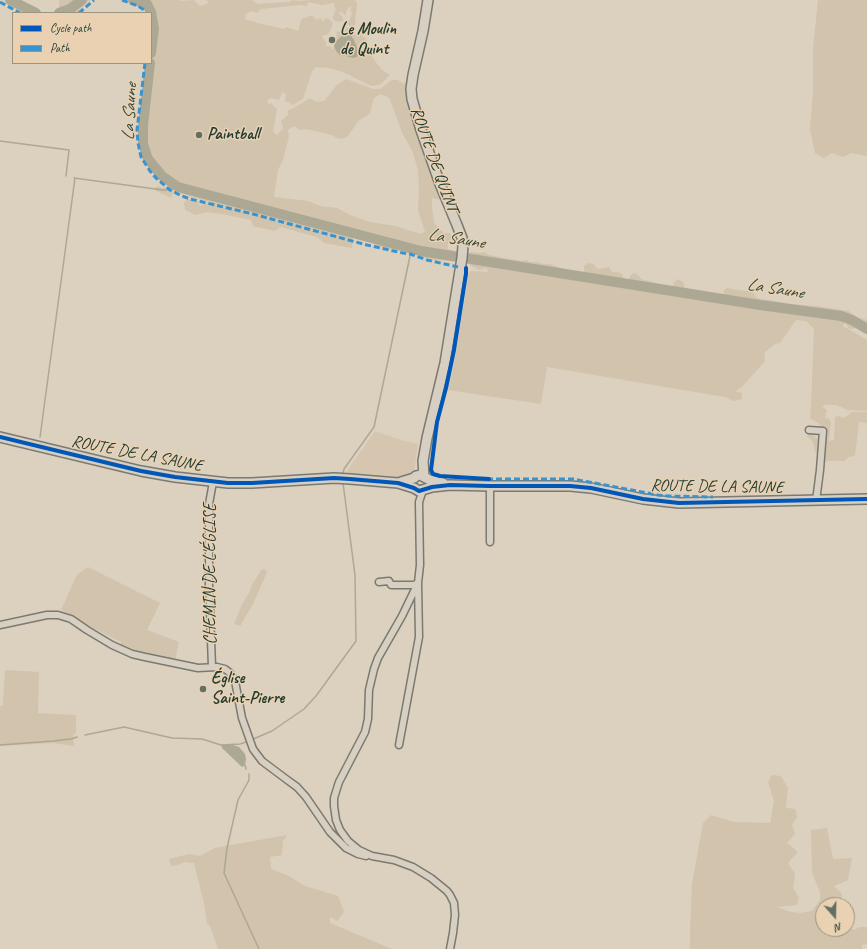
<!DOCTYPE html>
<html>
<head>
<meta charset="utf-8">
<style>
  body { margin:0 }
  #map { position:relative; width:867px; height:949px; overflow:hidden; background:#dcd0bf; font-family:Caveat,sans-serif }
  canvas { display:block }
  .legend { position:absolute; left:12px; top:12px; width:140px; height:52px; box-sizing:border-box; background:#e9d1b2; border:1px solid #989680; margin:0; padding:5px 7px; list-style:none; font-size:12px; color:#1f3d34 }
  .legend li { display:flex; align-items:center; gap:8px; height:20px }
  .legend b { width:20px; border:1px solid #989680 }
  .north { position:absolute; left:815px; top:897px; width:40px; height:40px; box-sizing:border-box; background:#e9d1b2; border:1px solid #989680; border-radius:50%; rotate:160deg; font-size:11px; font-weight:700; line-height:16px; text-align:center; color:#1f3d34 }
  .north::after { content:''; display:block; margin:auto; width:14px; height:18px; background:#617065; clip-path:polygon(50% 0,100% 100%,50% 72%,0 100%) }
</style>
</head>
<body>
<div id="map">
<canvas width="867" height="949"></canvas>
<ul class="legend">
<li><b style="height:5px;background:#0057b8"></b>Cycle path</li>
<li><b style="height:5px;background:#3993ce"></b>Path</li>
</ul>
<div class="north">N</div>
</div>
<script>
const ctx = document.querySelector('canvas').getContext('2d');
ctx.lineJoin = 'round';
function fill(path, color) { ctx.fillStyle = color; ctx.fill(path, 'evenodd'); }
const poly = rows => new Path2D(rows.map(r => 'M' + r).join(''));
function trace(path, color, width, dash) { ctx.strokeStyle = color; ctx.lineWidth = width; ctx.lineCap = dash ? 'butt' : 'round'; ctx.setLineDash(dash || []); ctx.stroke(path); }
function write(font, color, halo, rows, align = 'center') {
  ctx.font = font + ' Caveat,sans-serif'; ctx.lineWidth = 3; ctx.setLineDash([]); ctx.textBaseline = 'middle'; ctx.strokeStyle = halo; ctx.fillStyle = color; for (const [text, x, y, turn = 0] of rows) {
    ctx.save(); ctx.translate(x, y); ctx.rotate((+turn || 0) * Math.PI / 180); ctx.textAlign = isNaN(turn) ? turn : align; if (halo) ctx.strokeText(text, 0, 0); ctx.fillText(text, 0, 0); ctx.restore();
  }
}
fill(poly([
  [375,431,401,440,418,444,414,472,404,478,345,474]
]), '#d6c6af');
fill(poly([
  [59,0,91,0,87,2,78,13,64,13,59,8],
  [126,0,180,0,181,1,194,0,200,6,209,3,206,0,252,0,258,4,289,2,293,0,298,1,312,0,355,0,357,3,357,6,356,13,355,26,352,27,347,24,348,21,350,20,352,12,350,11,352,6,348,8,345,15,340,11,339,14,342,16,343,20,339,22,333,20,333,17,336,9,335,9,334,3,322,5,308,2,307,6,301,5,261,9,257,13,251,11,245,15,246,20,252,21,257,23,284,29,286,27,298,31,302,18,306,18,309,16,313,16,316,20,321,18,322,22,326,18,330,20,333,23,330,31,328,34,322,36,326,43,326,46,332,47,331,49,333,49,334,46,336,51,340,55,346,56,341,36,336,41,337,31,342,33,344,27,348,28,355,35,361,34,367,40,364,48,372,57,382,70,390,75,382,83,378,85,371,86,343,72,330,68,316,67,312,71,303,99,292,105,289,102,285,102,286,94,282,92,279,100,271,98,267,100,268,104,271,103,277,109,273,132,277,135,283,128,281,121,288,115,288,110,292,109,310,98,316,102,324,101,337,85,346,79,373,89,380,89,392,80,398,80,403,84,407,81,410,84,443,199,441,200,432,198,432,208,434,223,444,233,450,233,454,241,448,241,448,249,459,253,456,261,430,260,394,247,390,250,377,246,367,239,353,236,352,248,324,243,317,237,280,227,275,231,253,226,251,220,227,215,208,212,196,215,185,210,184,203,187,199,198,202,200,206,209,202,194,198,174,190,171,198,154,190,157,186,163,188,169,186,152,171,142,153,140,140,148,63,151,63,151,13,148,13,147,9,140,4],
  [380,94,388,97,390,100,402,132,413,153,418,170,419,188,418,210,425,232,421,234,395,226,370,222,350,215,337,208,320,206,308,201,274,197,278,170,283,160,289,136,288,130,294,126,300,130,306,129,332,135,337,138,342,139,348,136,359,120,365,117,370,113,374,98],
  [818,0,867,0,867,156,851,153,843,157,832,153,824,158,815,153,810,130,813,93,813,49],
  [471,252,480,253,484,252,489,255,521,261,526,260,530,262,537,262,543,264,549,264,570,271,584,274,584,266,588,263,593,264,598,269,609,267,612,272,618,272,623,275,623,279,629,280,630,276,633,273,637,274,641,279,672,287,677,279,683,282,685,288,725,295,723,291,728,287,731,289,746,291,751,290,757,298,792,304,817,306,849,311,851,313,857,317,867,320,867,334,857,328,849,329,845,322,843,326,867,340,867,411,848,410,836,405,825,405,822,407,827,410,825,419,828,418,831,422,829,441,834,440,835,417,839,416,844,418,851,413,851,412,867,412,867,423,859,422,855,456,848,457,845,461,827,461,825,463,824,466,820,461,820,454,815,452,813,442,807,436,809,431,814,434,816,439,820,435,822,428,818,423,810,418,811,406,814,329,806,321,796,320,780,343,775,344,764,353,765,361,742,387,735,391,742,393,742,399,733,401,725,397,547,367,541,404,448,390,454,364,469,273,471,271,488,272,487,268,479,270,470,265,466,255],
  [88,567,160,603,147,630,179,642,175,660,149,657,135,652,136,650,133,649,132,651,120,646,121,642,85,624,83,624,72,615,61,610,77,575],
  [262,569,266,570,267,572,253,604,241,624,241,626,234,624,242,604,249,593,253,583],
  [5,670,39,672,38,713,76,715,76,733,73,735,74,746,53,743,0,746,0,706,3,706],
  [772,775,781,776,788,788,786,808,795,809,797,817,792,825,795,834,787,843,798,852,788,863,795,874,793,888,799,898,797,905,777,907,791,912,800,913,812,911,820,900,820,892,812,873,811,830,827,828,833,859,852,858,848,880,834,886,842,894,840,905,828,905,827,902,825,905,823,905,823,907,821,909,823,917,823,929,847,929,847,926,854,930,860,927,867,927,867,944,862,945,862,949,690,949,690,930,692,884,703,823,711,815,734,822,770,823,774,801,768,782],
  [287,835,283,841,282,855,270,857,271,869,289,876,305,886,338,896,344,912,337,921,330,917,330,923,392,949,218,949,210,926,207,923,204,903,194,863,184,862,178,865,171,866,169,859,189,854,200,856,215,848]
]), '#d1c3ac');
fill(poly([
  [345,33,350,34,354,40,359,53,357,57,353,58,346,56,340,55,336,51,334,46,336,41],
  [230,744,239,747,245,754,246,759,245,765,242,767,222,748,221,745]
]), '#ada893');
trace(poly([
  [0,141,69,150,66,176],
  [74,178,163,190,167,190],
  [171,188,176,186],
  [411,251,411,248],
  [40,437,75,178],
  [343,474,344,469,374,427,410,256],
  [85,735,124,727,172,738,202,739,221,745,240,744,249,741],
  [251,740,272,731,304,709,316,696,356,641,355,575,343,483],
  [0,745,53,741,71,739,77,737],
  [245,765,246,769],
  [249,774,249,780,238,800,227,848,224,873,259,949]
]), '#ada893', 1.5);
trace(poly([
  [10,0,36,13],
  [133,0,147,4,151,12,154,29,151,53],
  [59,13,70,9,82,0],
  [150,63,143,125,143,144,148,159,162,176,178,187,421,251,760,305,841,316,852,320,867,329]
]), '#ada893', 10);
const street = poly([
  [809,430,823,431,820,470,816,501],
  [423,490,419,502,420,565,418,583,402,616,378,658,374,669,369,690,368,719,365,732,339,782,334,798,334,806,336,820,340,830,348,841,354,846,359,850,372,856,394,860,413,867,431,878,447,891,450,895,454,903,455,915,453,933,450,949],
  [490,542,490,486],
  [379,582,389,581,391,585,414,585,418,583,419,637,399,745],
  [0,625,47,615,58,615,71,619,87,630,112,645,132,654,145,657,198,668,217,667,225,669,230,673,235,681,242,718,253,749,262,761,286,779,297,787,306,797,330,832,346,848,358,854,366,856],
  [212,667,209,584,209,504,213,482]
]);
const secondary = poly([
  [0,437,141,471,175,477,228,483,252,483,334,478,350,479,398,483,414,488,419,491,432,487,450,485,490,486,570,486,591,488,643,499,679,503,867,499],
  [424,477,423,461,427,438,445,363,462,258,463,246,462,238,457,225,440,184,421,130,412,99,411,89,413,75,423,31,428,0],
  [398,483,414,478,416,476,420,475,430,480,443,483]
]);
trace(street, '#7a7a70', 9);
trace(secondary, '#7a7a70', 12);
trace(street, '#d8cfc3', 6);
trace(secondary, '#d8cfc3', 9);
trace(poly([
  [122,0,138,6,144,10,146,13],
  [0,2,20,13],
  [79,13,94,0],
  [145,63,137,130,138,143,141,157,150,171,156,178,170,190,182,196,190,199,253,214,367,245,403,253,410,254,427,260,458,267],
  [487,479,573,479,658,495,668,496,713,497]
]), '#3993ce', 3, [6, 3]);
trace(poly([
  [466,268,466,274,454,350,446,388,437,422,431,470,433,474,440,476,489,479],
  [0,437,141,471,175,477,228,483,252,483,334,478,350,479,398,483,414,488,419,491,432,487,450,485,490,486,570,486,591,488,643,499,679,503,867,499]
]), '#0057b8', 4);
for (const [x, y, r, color] of [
  [332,40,4,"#617065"],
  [199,135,4,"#617065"],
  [203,689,4,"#617065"]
]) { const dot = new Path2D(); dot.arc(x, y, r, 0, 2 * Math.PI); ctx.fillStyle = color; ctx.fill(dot); trace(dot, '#e9d1b2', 1.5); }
write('bold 17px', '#1f3d34', '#e9d1b2', [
  ["Le Moulin",340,30],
  ["de Quint",340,50],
  ["Paintball",207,135],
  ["Église",211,679],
  ["Saint-Pierre",211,699]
], 'left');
write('17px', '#1f3d34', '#e9d1b2', [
  ["ROUTE DE QUINT",434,160,70],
  ["ROUTE DE LA SAUNE",137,454,11],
  ["ROUTE DE LA SAUNE",717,487,1],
  ["CHEMIN DE L'ÉGLISE",211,574,-90]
]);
write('italic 18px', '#314a3f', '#e9d1b2', [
  ["La Saune",130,112,-87],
  ["La Saune",456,239,9],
  ["La Saune",775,289,9]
]);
</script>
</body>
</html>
